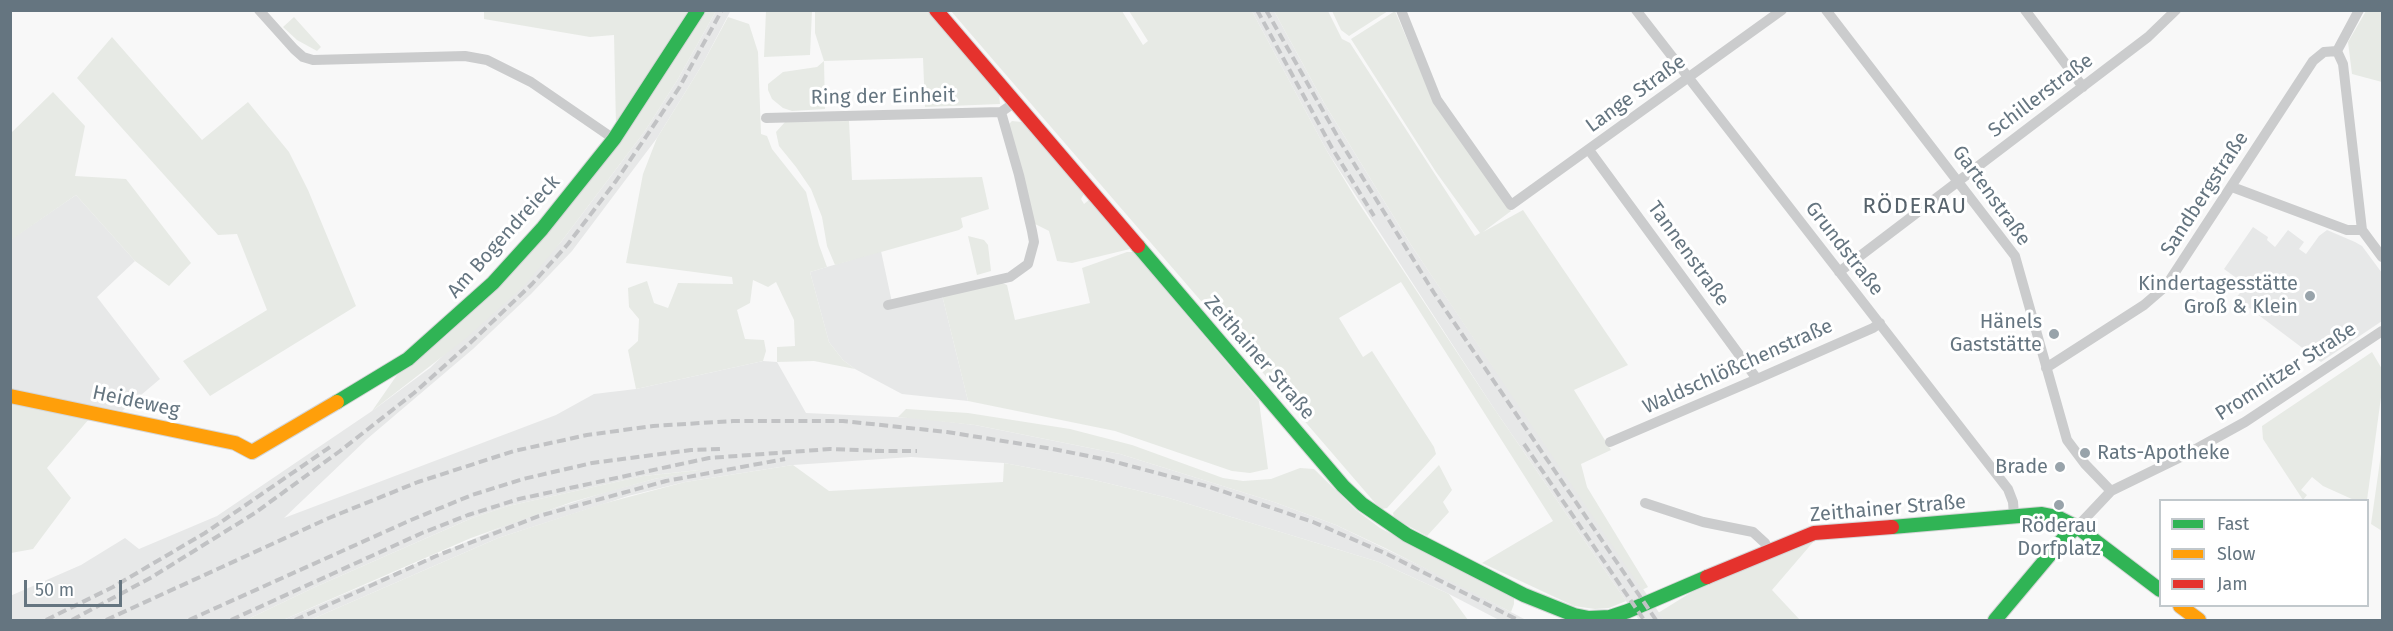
<!DOCTYPE html>
<html>
<head>
<meta charset="utf-8">
<style>
  body { margin:0 }
  #map { position:relative; width:2393px; height:631px; overflow:hidden; background:#f8f8f8; font-family:"Fira Sans",sans-serif }
  canvas { display:block }
  .frame { position:absolute; inset:0; border:12px solid #657580; pointer-events:none }
  .legend { position:absolute; left:2159px; top:499px; width:210px; height:108px; box-sizing:border-box; background:#fff; border:2px solid #c1c8cc; margin:0; padding:8px 10px; list-style:none; font-size:18px; color:#657580 }
  .legend li { display:flex; align-items:center; gap:12px; height:30px }
  .legend b { width:30px; border:2px solid #c1c8cc }
  .scale { position:absolute; left:24px; top:580px; width:98px; height:27px; box-sizing:border-box; border:3px solid #657580; border-top:0; padding-left:8px; font-size:18px; line-height:21px; white-space:nowrap; color:#657580; -webkit-text-stroke:4px #fff; paint-order:stroke }
</style>
</head>
<body>
<div id="map">
<canvas width="2393" height="631"></canvas>
<div class="frame"></div>
<ul class="legend">
<li><b style="height:8px;background:#30b455"></b>Fast</li>
<li><b style="height:8px;background:#ff9f0a"></b>Slow</li>
<li><b style="height:8px;background:#e5322d"></b>Jam</li>
</ul>
<div class="scale">50 m</div>
</div>
<script>
const ctx = document.querySelector('canvas').getContext('2d');
ctx.lineJoin = 'round';
function fill(path, color) { ctx.fillStyle = color; ctx.fill(path, 'evenodd'); }
const poly = rows => new Path2D(rows.map(r => 'M' + r).join(''));
function trace(path, color, width, dash) { ctx.strokeStyle = color; ctx.lineWidth = width; ctx.lineCap = dash ? 'butt' : 'round'; ctx.setLineDash(dash || []); ctx.stroke(path); }
function write(font, color, halo, rows, align = 'center') {
  ctx.font = font + ' "Fira Sans",sans-serif'; ctx.lineWidth = 6; ctx.setLineDash([]); ctx.textBaseline = 'middle'; ctx.strokeStyle = halo; ctx.fillStyle = color; for (const [text, x, y, turn = 0] of rows) {
    ctx.save(); ctx.translate(x, y); ctx.rotate((+turn || 0) * Math.PI / 180); ctx.textAlign = isNaN(turn) ? turn : align; if (halo) ctx.strokeText(text, 0, 0); ctx.fillText(text, 0, 0); ctx.restore();
  }
}
fill(poly([
  [731,10,702,65,657,138,572,251,531,294,473,349,367,439,284,518,556,415,594,394,636,389,763,361,777,362,806,413,915,418,975,425,1120,454,1274,502,1336,525,1454,582,1526,620,1499,620,1449,594,1379,562,1169,498,1090,479,1004,463,911,457,793,465,685,482,628,496,498,538,310,620,283,620,518,520,609,491,654,479,699,470,643,476,508,506,472,518,315,587,246,620,11,620,10,596,81,565,125,538,139,549,217,516,372,411,430,368,561,242,645,131,678,79,716,11],
  [1252,11,1274,11,1324,103,1411,245,1664,620,1639,620,1491,404,1327,151],
  [76,195,135,261,97,297,160,379,122,411,11,391,10,240],
  [2253,227,2268,237,2267,240,2275,247,2288,230,2304,242,2299,249,2306,254,2319,236,2327,230,2355,242,2362,246,2382,273,2382,321,2321,362,2236,298,2246,285,2224,269],
  [881,251,893,307,942,295,968,401,902,394,855,369,843,360,829,342,810,272]
]), '#e7e8e8');
fill(poly([
  [484,10,692,11,616,126,614,35,590,37,484,19],
  [704,11,716,11,678,79,645,131,561,242,524,286,465,339,372,411,397,375,446,336,497,287],
  [766,11,812,11,810,55,764,57],
  [815,11,928,11,999,94,1000,104,925,107,923,58,824,61,825,109,792,111,783,108,772,99,768,90,768,84,783,72,817,67,824,61,815,33],
  [951,11,1122,11,1143,45,1148,41,1129,11,1252,11,1327,151,1356,199,1491,404,1626,601,1609,608,1595,609,1574,606,1482,563,1553,521,1401,282,1339,318,1363,357,1372,351,1434,447,1436,454,1387,508,1382,509,1376,504],
  [1274,11,1328,11,1342,39,1350,43,1475,236,1480,233,1436,172,1351,39,1395,11,1434,102,1511,211,1483,232,1523,210,1628,365,1574,390,1611,450,1581,464,1587,487,1648,587,1642,590,1411,245,1324,103],
  [1332,11,1388,11,1349,36,1341,30],
  [2366,11,2382,11,2382,82,2352,74,2348,42],
  [294,17,321,47,317,51,297,40,283,27],
  [728,17,749,24,758,52,761,134,767,136,772,149,806,192,819,245,827,267,810,272,829,342,843,360,855,369,814,361,777,362,777,347,795,346,794,320,776,282,768,287,753,280,750,303,737,310,745,339,764,340,766,351,763,361,636,389,628,350,638,341,639,319,629,307,628,288,647,281,654,303,668,308,678,283,733,284,732,277,626,263,643,174,657,138,702,65],
  [112,37,202,140,248,102,289,152,308,190,356,306,210,396,183,361,267,310,237,234,218,235,77,78],
  [53,92,85,126,75,176,126,179,191,263,169,286,135,261,76,195,11,240,11,133],
  [849,121,852,180,982,177,989,209,961,218,963,227,959,230,835,265,827,246,822,217,811,189,796,167,779,146,776,132,785,122],
  [1012,121,1022,122,1084,194,1081,199,1084,204,1089,200,1130,249,1072,263,1057,261,1049,231,1035,224,1009,124],
  [968,236,984,240,988,245,991,271,977,275],
  [1127,252,1133,252,1259,401,1268,469,1250,473,1232,471,1115,431,968,401,942,295,1000,282,1007,285,1015,320,1090,303,1082,268],
  [2372,352,2382,369,2382,390,2367,500,2354,500,2323,486,2312,477,2301,490,2307,495,2303,500,2263,439,2262,426],
  [11,403,89,419,47,468,71,498,33,549,11,553],
  [906,409,968,413,1070,429,1132,445,1223,478,1243,481,1271,479,1300,468,1314,469,1356,510,1380,528,1514,597,1514,604,1511,612,1387,549,1336,525,1274,502,1120,454,975,425,898,417],
  [2382,447,2382,531,2371,524],
  [1004,463,1090,479,1169,498,1379,562,1449,594,1468,620,310,620,498,538,602,504,685,482,793,465,829,491,1003,482],
  [1439,465,1452,490,1443,502,1449,512,1427,536,1394,518,1393,513],
  [710,469,654,479,572,502,471,538,283,620,246,620,315,587,472,518,508,506,643,476],
  [1814,541,1772,590,1800,620,1664,620,1658,613,1695,590,1783,552]
]), '#e7eae5');
const fast = poly([
  [1138,246,1343,486,1362,504,1407,535,1524,595,1574,615,1589,618,1610,617,1628,611,1707,577],
  [337,402,408,359,493,283,542,229,614,139,698,10],
  [1892,527,2042,514,2057,517,2077,527,2160,590],
  [1995,620,2063,539,2077,527]
]);
const slow = poly([
  [10,396,235,443,252,452,337,402],
  [2180,606,2199,620]
]);
const jam = poly([
  [936,10,1138,246],
  [1707,577,1814,533,1892,527]
]);
trace(fast, '#d4d5d6', 16);
trace(slow, '#d4d5d6', 16);
trace(jam, '#d4d5d6', 16);
trace(poly([
  [259,10,294,49,303,57,313,60,465,56,487,60,531,82,614,139],
  [1401,10,1437,100,1511,205,1782,10],
  [1636,10,2008,489,2013,502,2014,515],
  [1826,10,2015,256,2067,440,2085,464,2111,491],
  [2025,10,2083,87],
  [2337,51,2343,64,2362,230,2382,257],
  [766,118,1001,112,1014,103],
  [1589,150,1757,379],
  [2232,187,2347,230,2362,230],
  [1839,272,2148,37,2176,10],
  [888,305,1010,277,1028,264,1034,242,1032,231,1019,175,1001,112],
  [2046,368,2144,305,2166,286,2313,61,2324,52,2337,51,2359,10],
  [1610,442,1757,379,1873,328,1880,323],
  [1645,503,1703,522,1753,532,1765,543,1768,550],
  [2077,527,2111,491,2187,454,2245,422,2382,331]
]), '#cbcccd', 10);
trace(fast, '#30b455', 14);
trace(slow, '#ff9f0a', 14);
trace(jam, '#e5322d', 14);
trace(poly([
  [1257,10,1332,148,1374,216],
  [1266,10,1340,141,1434,293,1656,620],
  [1524,444,1644,620],
  [875,451,917,451],
  [46,620,113,587,205,533,333,445],
  [72,620,152,577,255,513,340,451,414,393,469,344,532,284,568,244,616,181,679,88,722,10],
  [106,620,329,518,418,482,514,451,587,435,653,426,733,421,843,421,947,432,1053,449,1108,460,1210,487,1313,522,1387,554,1518,620],
  [189,620,411,520,472,495,523,479,592,463,691,450,722,449],
  [231,620,422,533,468,515,519,499,709,458,830,449,883,451],
  [295,620,436,556,539,516,666,481,785,459]
]), '#c1c2c4', 4, [9, 4.5]);
for (const [x, y, r, color] of [
  [2310,296,6,"#98a3aa"],
  [2054,334,6,"#98a3aa"],
  [2085,453,6,"#98a3aa"],
  [2060,467,6,"#98a3aa"],
  [2059,505,6,"#98a3aa"]
]) { const dot = new Path2D(); dot.arc(x, y, r, 0, 2 * Math.PI); ctx.fillStyle = color; ctx.fill(dot); trace(dot, '#fff', 2); }
write('20px', '#657580', '#fff', [
  ["Lange Straße",1636,94,-36],
  ["Schillerstraße",2041,96,-37],
  ["Ring der Einheit",883,97,-1],
  ["Sandbergstraße",2205,194,-57],
  ["Gartenstraße",1991,196,54],
  ["Am Bogendreieck",504,237,-48],
  ["Grundstraße",1844,249,52],
  ["Tannenstraße",1688,254,54],
  ["Zeithainer Straße",1259,358,49],
  ["Waldschlößchenstraße",1738,367,-24],
  ["Promnitzer Straße",2286,372,-33],
  ["Heideweg",136,402,12],
  ["Zeithainer Straße",1888,509,-5]
]);
write('20px', '#657580', '#fff', [
  ["Kindertagesstätte",2298,284],
  ["Groß & Klein",2298,307],
  ["Hänels",2042,322],
  ["Gaststätte",2042,345],
  ["Rats-Apotheke",2097,453,"left"],
  ["Brade",2048,467],
  ["Röderau",2059,526,"center"],
  ["Dorfplatz",2059,549,"center"]
], 'right');
ctx.letterSpacing = '1.5px';
write('22px', '#57636c', '#fff', [
  ["RÖDERAU",1915,207]
]);
ctx.letterSpacing = '0px';
</script>
</body>
</html>
